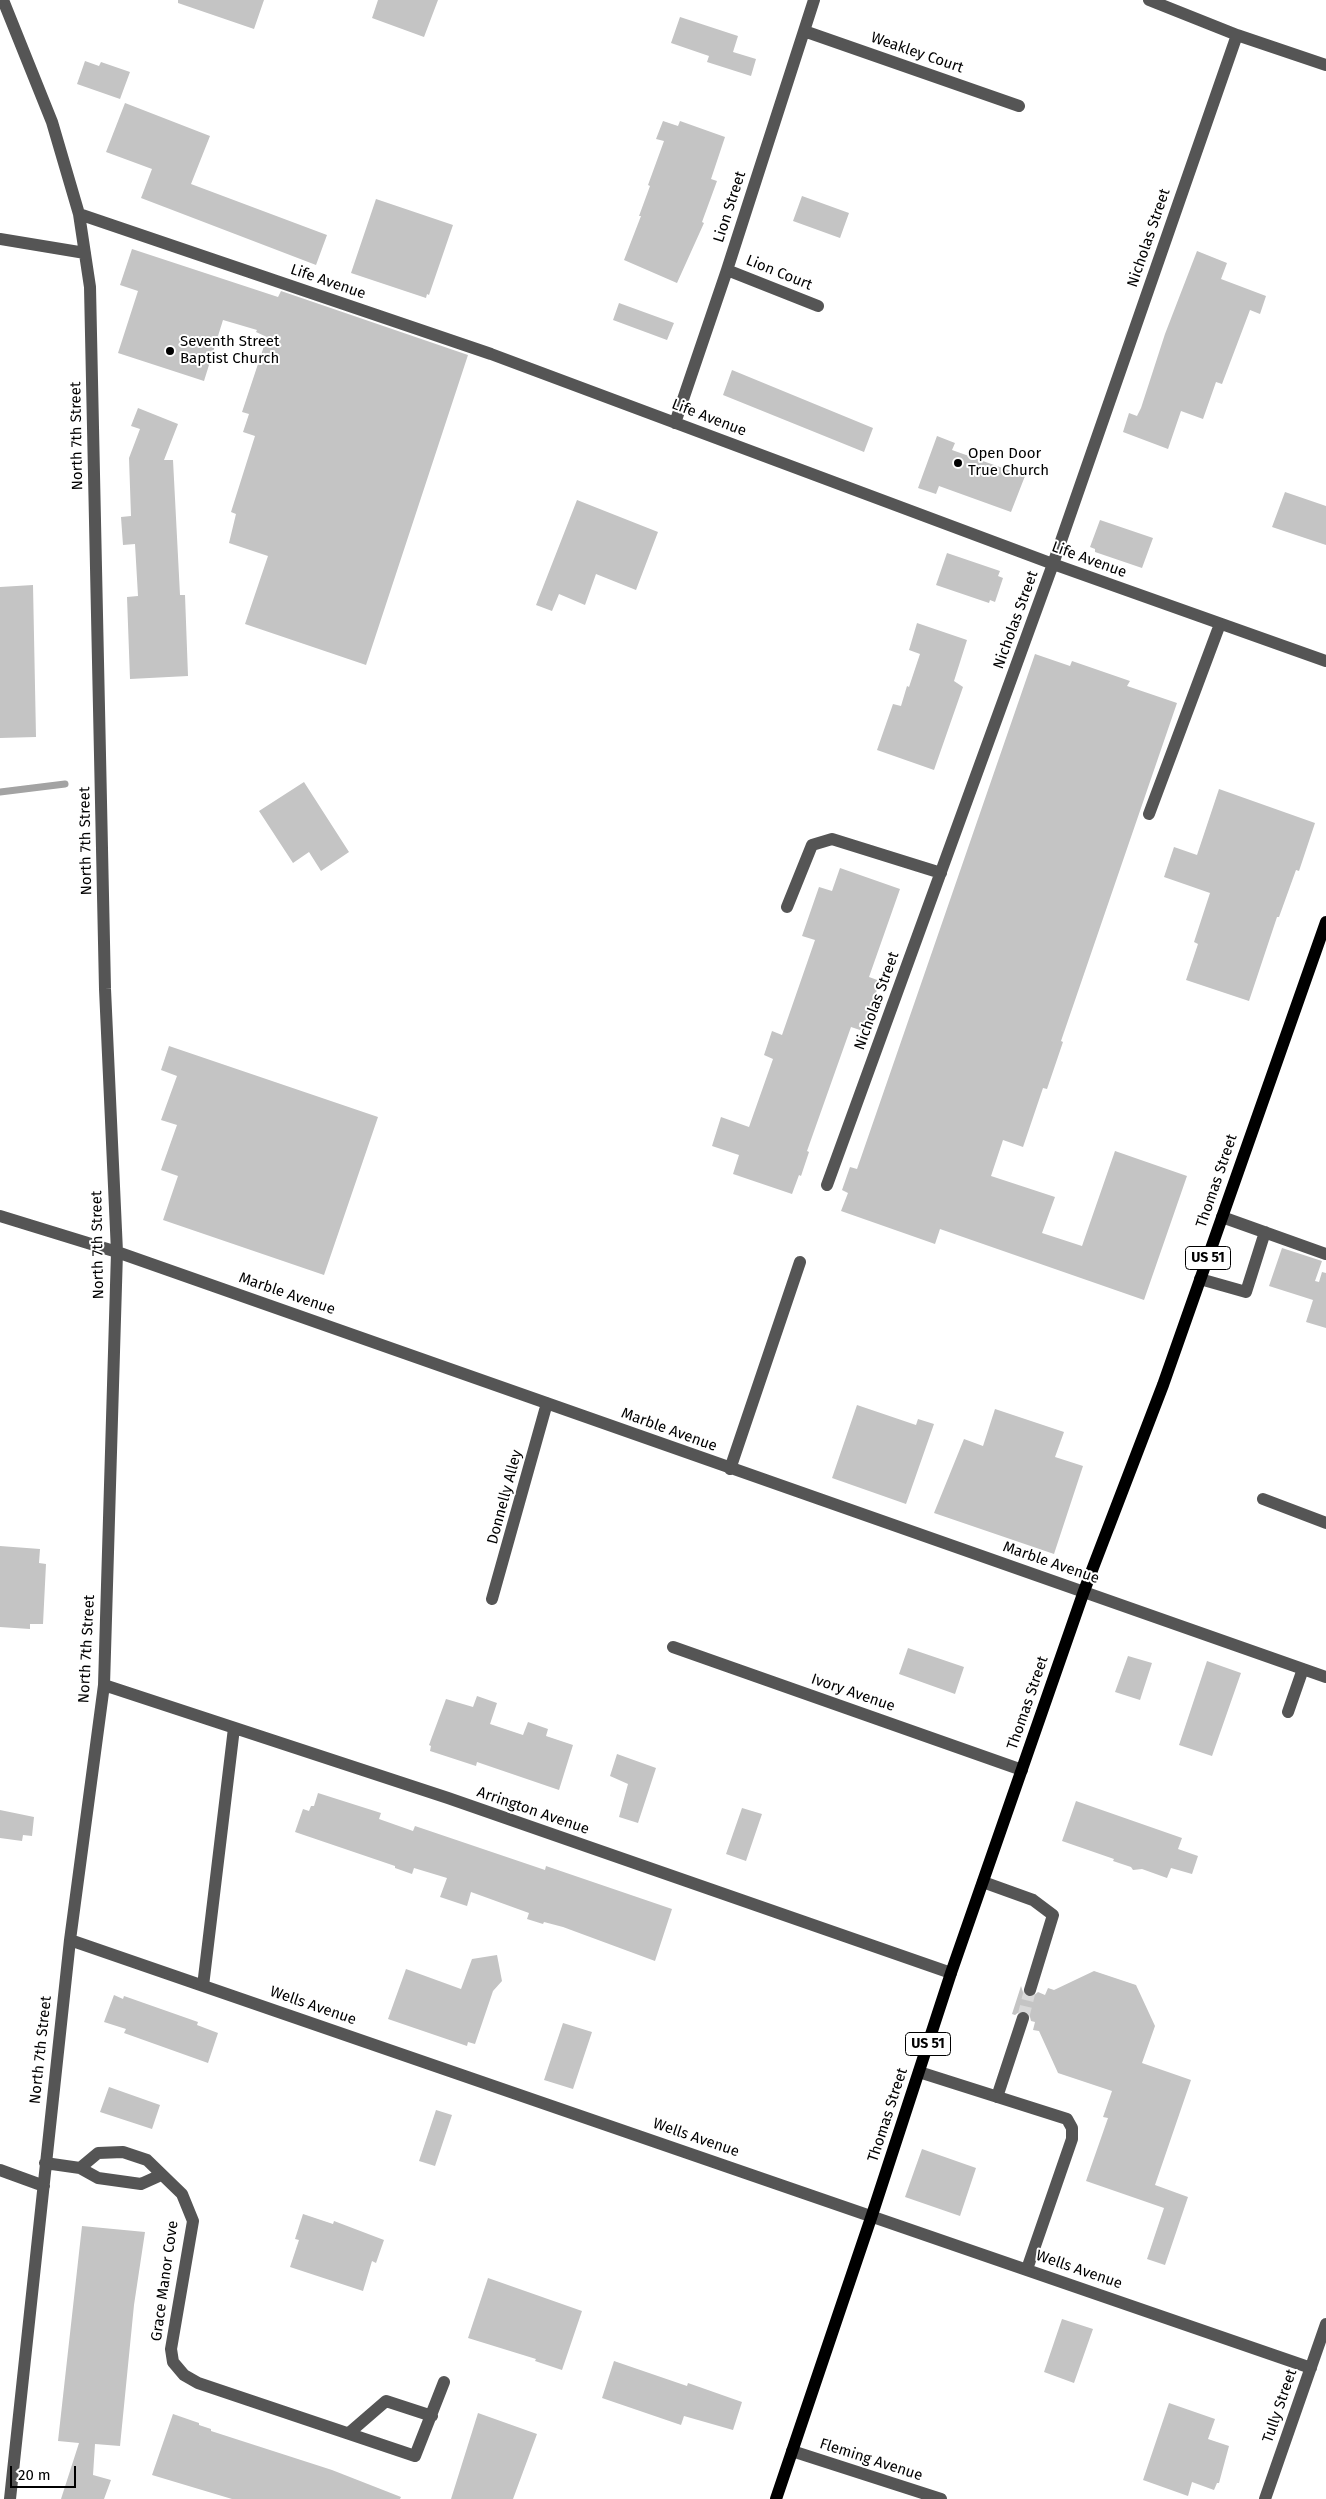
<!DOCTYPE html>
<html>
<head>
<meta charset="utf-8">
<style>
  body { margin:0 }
  #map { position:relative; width:1326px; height:2499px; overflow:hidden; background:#fff; font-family:"Fira Sans",sans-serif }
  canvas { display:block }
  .scale { position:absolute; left:10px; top:2466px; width:66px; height:22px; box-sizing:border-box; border:2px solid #000; border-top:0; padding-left:6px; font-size:15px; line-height:18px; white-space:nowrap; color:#000; -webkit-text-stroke:4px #fff; paint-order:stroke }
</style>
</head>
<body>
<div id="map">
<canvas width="1326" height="2499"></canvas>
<div class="scale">20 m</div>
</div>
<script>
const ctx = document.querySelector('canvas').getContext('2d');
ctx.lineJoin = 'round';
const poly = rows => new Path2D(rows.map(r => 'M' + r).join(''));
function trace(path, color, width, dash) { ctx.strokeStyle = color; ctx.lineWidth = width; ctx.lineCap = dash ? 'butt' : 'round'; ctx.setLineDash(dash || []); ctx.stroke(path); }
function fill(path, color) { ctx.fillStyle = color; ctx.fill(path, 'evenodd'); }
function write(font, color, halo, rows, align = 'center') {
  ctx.font = font + ' "Fira Sans",sans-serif'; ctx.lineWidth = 4; ctx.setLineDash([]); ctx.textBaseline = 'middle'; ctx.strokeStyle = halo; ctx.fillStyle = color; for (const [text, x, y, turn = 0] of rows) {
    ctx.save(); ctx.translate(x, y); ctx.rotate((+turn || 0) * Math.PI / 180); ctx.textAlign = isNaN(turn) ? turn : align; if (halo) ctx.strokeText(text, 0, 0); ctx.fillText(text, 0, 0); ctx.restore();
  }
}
trace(poly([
  [0,792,65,784]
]), '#a3a3a3', 7);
fill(poly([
  [178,0,264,0,254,29,178,3],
  [378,0,438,0,424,37,372,18],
  [680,17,738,36,733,52,756,59,751,76,707,62,709,56,671,43],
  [85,61,99,66,101,62,130,72,120,99,77,84],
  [125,103,210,136,191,184,327,235,316,265,141,198,152,169,106,152],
  [663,121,678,126,680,121,725,137,711,179,717,181,702,222,704,223,677,283,624,260,641,216,639,216,650,186,648,185,664,141,656,139],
  [802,196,849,213,840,238,793,221],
  [376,199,453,225,429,295,427,294,426,298,351,273],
  [132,249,278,297,281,291,468,355,366,665,245,624,268,556,229,543,236,514,231,512,255,436,243,432,249,414,242,412,267,337,256,332,257,330,223,320,204,381,118,353,138,291,120,285],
  [1197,251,1227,263,1221,279,1266,296,1260,314,1250,310,1222,384,1216,382,1203,419,1181,411,1168,449,1123,432,1129,413,1137,416,1141,408,1165,334],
  [619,303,674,323,667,340,613,320],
  [732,370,873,428,864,452,723,395],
  [138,408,178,424,164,460,173,460,180,595,185,595,188,676,130,679,127,597,138,596,135,544,123,545,121,517,131,516,129,458,140,429,131,426],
  [937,436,955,443,952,450,1025,476,1011,512,939,486,936,494,918,488],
  [1285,492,1326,506,1326,545,1272,527],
  [577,500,658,532,636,590,596,574,585,605,559,594,552,611,536,605],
  [1100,520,1153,538,1142,568,1095,552,1095,549,1090,547],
  [947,553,1000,571,998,576,1003,578,995,602,990,600,989,603,936,585],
  [33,585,36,737,0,738,0,587],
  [917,623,967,640,954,681,963,687,934,770,877,750,893,704,901,706,907,686,909,687,920,654,909,650],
  [1035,654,1070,666,1072,661,1130,681,1127,686,1177,703,1061,1041,1063,1042,1047,1089,1043,1088,1023,1147,1003,1140,991,1176,1055,1197,1042,1233,1082,1246,1115,1151,1187,1176,1144,1300,940,1229,935,1244,841,1211,848,1193,842,1190,850,1167,857,1169],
  [304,782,349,852,321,871,309,852,293,863,259,811],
  [1219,789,1315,823,1299,871,1296,870,1279,917,1277,917,1249,1001,1186,980,1198,944,1194,942,1210,893,1164,877,1174,847,1197,855],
  [840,868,900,889,869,977,880,981,863,1031,851,1027,807,1151,809,1152,801,1176,799,1175,792,1194,733,1174,739,1155,712,1146,721,1117,749,1127,773,1059,764,1055,772,1031,782,1035,815,940,802,936,819,887,832,891],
  [169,1046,378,1117,324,1275,163,1220,178,1176,161,1170,177,1125,161,1120,177,1076,161,1070],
  [1282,1248,1322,1261,1315,1281,1319,1282,1322,1272,1326,1273,1326,1328,1306,1322,1313,1300,1269,1286],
  [857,1405,916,1425,918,1419,934,1424,906,1504,832,1478],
  [995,1409,1064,1432,1055,1457,1083,1466,1054,1554,934,1513,964,1439,983,1446],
  [0,1546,40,1549,39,1563,46,1564,43,1624,30,1624,30,1629,0,1627],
  [908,1648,964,1667,955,1694,899,1674],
  [1128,1656,1152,1663,1140,1700,1115,1692],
  [1207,1661,1241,1673,1212,1756,1179,1745],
  [477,1696,497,1703,490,1724,523,1735,528,1722,548,1729,546,1736,573,1745,559,1790,477,1762,476,1766,430,1751,431,1746,429,1745,446,1699,473,1707],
  [617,1754,656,1768,638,1823,619,1817,628,1784,610,1776],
  [318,1793,381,1813,379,1819,413,1831,415,1826,545,1870,546,1866,672,1909,655,1961,563,1927,544,1922,543,1924,527,1919,529,1913,471,1892,467,1906,440,1897,447,1878,414,1868,412,1874,395,1868,395,1866,295,1832,303,1809,309,1811,311,1806,314,1806],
  [1076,1801,1182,1838,1178,1849,1198,1856,1192,1874,1171,1868,1167,1878,1142,1869,1133,1870,1131,1867,1113,1861,1114,1859,1062,1841],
  [742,1808,762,1814,746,1861,726,1854],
  [0,1810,34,1817,32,1836,23,1835,22,1841,0,1838],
  [497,1955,502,1981,493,1991,475,2044,468,2042,467,2046,388,2019,406,1969,461,1989,472,1959],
  [1094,1971,1136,1985,1155,2026,1142,2063,1191,2080,1155,2185,1188,2197,1165,2265,1147,2259,1164,2208,1086,2181,1108,2118,1103,2117,1112,2091,1058,2073,1039,2031,1033,2030,1035,2022,1031,2021,1029,2013,1022,2010,1015,2015,1012,2014,1021,1986,1024,1995,1031,1998,1038,1992,1045,1995,1048,1988,1054,1990],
  [114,1995,123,1999,124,1996,198,2022,197,2025,218,2033,208,2063,124,2033,126,2029,104,2022],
  [563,2023,592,2032,573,2089,544,2080],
  [109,2087,160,2105,152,2129,100,2112],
  [436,2110,452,2115,435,2166,419,2161],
  [922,2149,976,2168,960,2216,905,2197],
  [303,2214,333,2224,334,2221,384,2240,376,2263,372,2261,363,2291,290,2267,299,2240,295,2239],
  [82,2226,145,2232,134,2305,120,2446,95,2444,93,2475,111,2480,104,2499,61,2499,79,2443,58,2441],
  [488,2278,582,2311,562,2370,535,2361,536,2359,468,2338],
  [1062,2319,1093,2329,1074,2383,1044,2372],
  [614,2361,687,2386,688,2383,742,2402,733,2430,684,2416,681,2425,602,2398],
  [1169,2403,1215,2419,1208,2439,1229,2446,1219,2483,1217,2483,1214,2490,1192,2482,1188,2496,1143,2480],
  [478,2413,537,2434,513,2499,451,2499],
  [173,2414,199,2423,199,2425,211,2429,211,2431,332,2470,401,2497,400,2499,232,2499,152,2475]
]), '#c4c4c4');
trace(poly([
  [1023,2018,1030,1990]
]), '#d9d9d9', 12, [12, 6]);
trace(poly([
  [3,0,52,122,79,214,90,287,105,989,117,1252,104,1685,70,1940,10,2499],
  [1149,0,1237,35,1326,65],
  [804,31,1019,106],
  [79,214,491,354,1053,564,1326,661],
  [0,239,85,253],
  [727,270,818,306],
  [675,423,727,270,814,0],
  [1149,814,1220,624],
  [787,907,812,845,832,839,941,873],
  [827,1185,1053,564,1237,35],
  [0,1216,117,1252,1326,1677],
  [1222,1217,1326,1254],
  [1200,1279,1246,1292,1265,1232],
  [730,1469,800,1262],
  [1263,1499,1326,1523],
  [492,1599,547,1403],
  [673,1647,1022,1770],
  [104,1685,448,1798,951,1973],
  [1288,1712,1303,1669],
  [983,1882,1033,1900,1053,1915,1030,1990],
  [70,1940,1311,2368],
  [203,1986,234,1728],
  [919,2072,1067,2119,1072,2128,1072,2139,1027,2269],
  [997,2097,1023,2018],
  [45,2163,80,2168,98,2178,141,2184,161,2175],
  [80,2168,98,2153,123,2152,147,2160,182,2194,193,2221,171,2349,173,2362,184,2375,198,2383,415,2456,444,2382],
  [0,2170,44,2186],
  [349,2433,386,2401,432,2416],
  [792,2451,941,2499],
  [1265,2499,1326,2324]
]), '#555', 12);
trace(poly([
  [776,2499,872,2215,951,1973,1084,1591,1163,1385,1326,922]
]), '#000', 12);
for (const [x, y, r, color] of [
  [170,351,5,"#000"],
  [958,463,5,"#000"]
]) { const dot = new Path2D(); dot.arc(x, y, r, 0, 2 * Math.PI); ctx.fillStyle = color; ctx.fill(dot); trace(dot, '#fff', 2); }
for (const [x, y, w] of [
  [1208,1258,45],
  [928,2044,45]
]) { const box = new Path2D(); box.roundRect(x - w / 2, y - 11.5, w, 23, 4); ctx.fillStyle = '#fff'; ctx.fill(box); trace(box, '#000', 1); }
write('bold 14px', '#000', null, [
  ["US 51",1208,1258],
  ["US 51",928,2044]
]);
write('15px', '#000', '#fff', [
  ["Weakley Court",917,53,19],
  ["Lion Street",730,207,-72],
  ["Nicholas Street",1149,238,-71],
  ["Lion Court",779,273,22],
  ["Life Avenue",328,282,19],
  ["Life Avenue",709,418,21],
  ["North 7th Street",77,436,-91],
  ["Life Avenue",1089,560,20],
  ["Nicholas Street",1016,620,-70],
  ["North 7th Street",86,841,-91],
  ["Nicholas Street",877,1001,-70],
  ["Thomas Street",1217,1181,-71],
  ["North 7th Street",98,1245,-91],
  ["Marble Avenue",287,1294,19],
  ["Marble Avenue",669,1430,20],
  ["Donnelly Alley",505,1497,-75],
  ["Marble Avenue",1051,1563,19],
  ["North 7th Street",87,1649,-87],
  ["Ivory Avenue",853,1693,19],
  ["Thomas Street",1028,1703,-71],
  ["Arrington Avenue",533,1811,19],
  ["Wells Avenue",313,2006,19],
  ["North 7th Street",41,2050,-84],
  ["Thomas Street",888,2115,-72],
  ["Wells Avenue",696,2138,19],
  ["Wells Avenue",1079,2270,19],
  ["Grace Manor Cove",165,2281,-82],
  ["Tully Street",1280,2406,-71],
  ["Fleming Avenue",871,2460,18]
]);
write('15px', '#000', '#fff', [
  ["Seventh Street",180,342],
  ["Baptist Church",180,359],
  ["Open Door",968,454],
  ["True Church",968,471]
], 'left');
</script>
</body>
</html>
